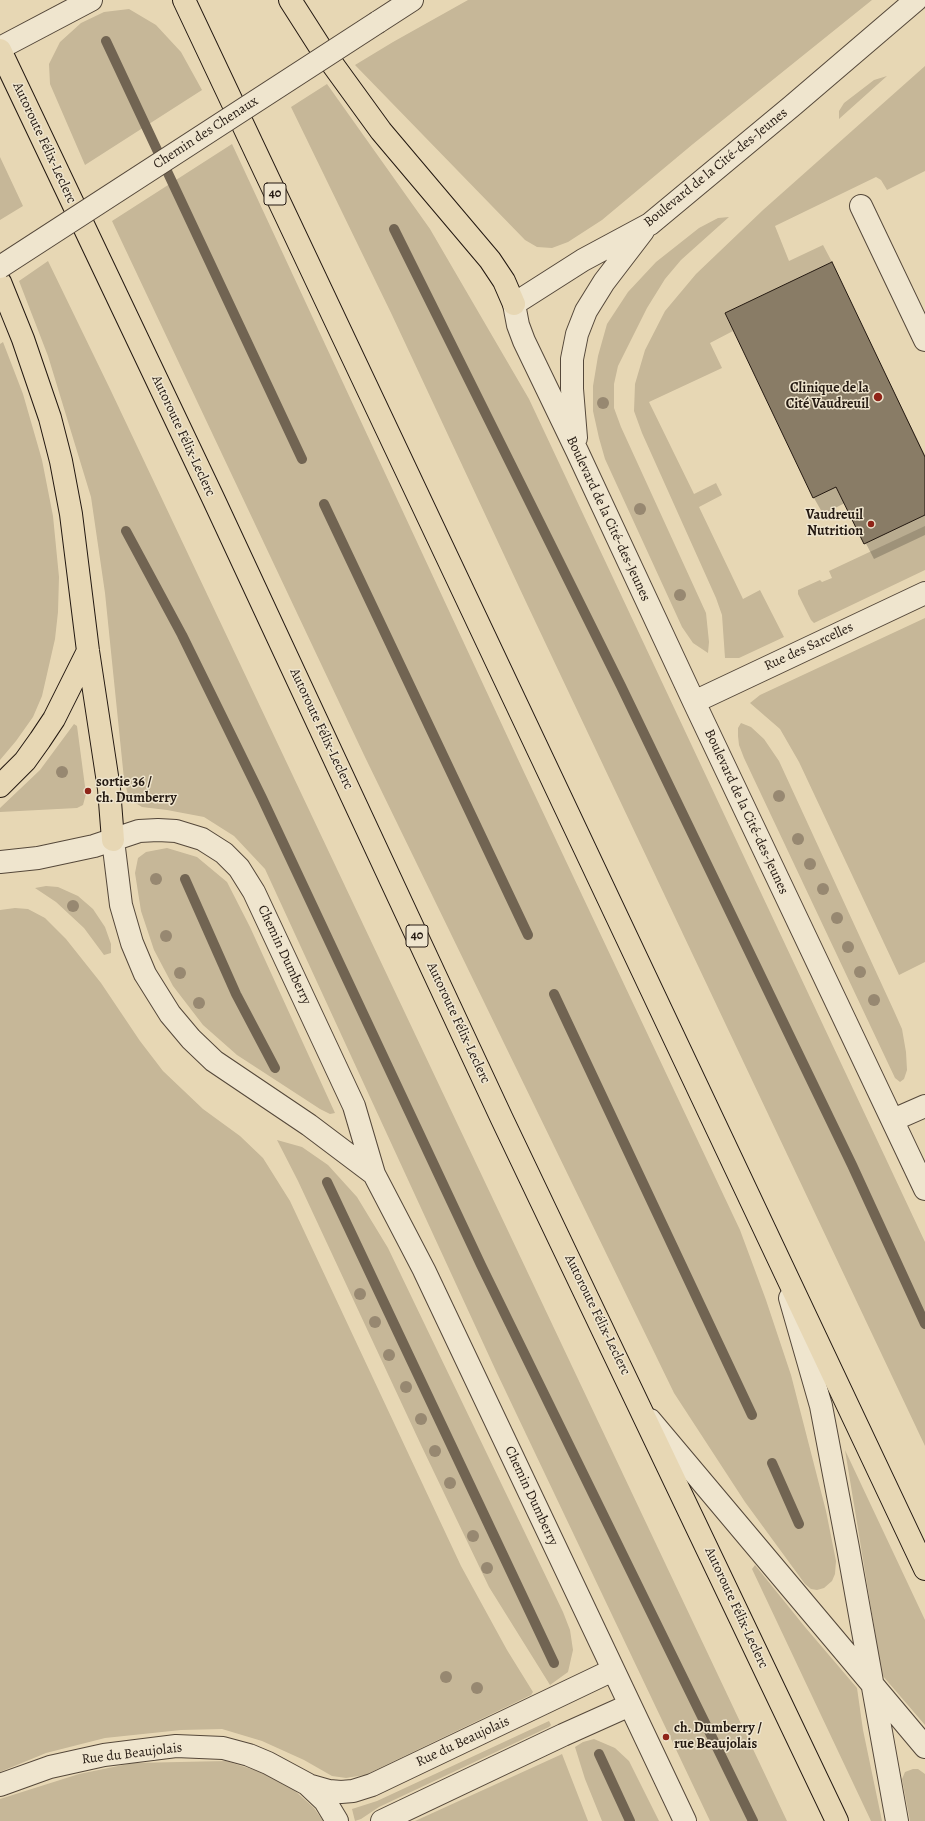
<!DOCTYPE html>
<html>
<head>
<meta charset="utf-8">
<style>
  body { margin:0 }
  canvas { display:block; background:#e7d7b4 }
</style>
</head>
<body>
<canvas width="925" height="1821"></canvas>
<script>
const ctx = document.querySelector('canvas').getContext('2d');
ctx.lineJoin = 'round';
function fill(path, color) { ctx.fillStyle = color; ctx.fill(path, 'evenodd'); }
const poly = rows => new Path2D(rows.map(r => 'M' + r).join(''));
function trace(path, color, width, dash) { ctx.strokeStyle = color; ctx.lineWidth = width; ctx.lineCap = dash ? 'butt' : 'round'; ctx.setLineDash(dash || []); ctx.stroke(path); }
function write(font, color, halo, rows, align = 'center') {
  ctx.font = font + ' Alegreya,serif'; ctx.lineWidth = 3; ctx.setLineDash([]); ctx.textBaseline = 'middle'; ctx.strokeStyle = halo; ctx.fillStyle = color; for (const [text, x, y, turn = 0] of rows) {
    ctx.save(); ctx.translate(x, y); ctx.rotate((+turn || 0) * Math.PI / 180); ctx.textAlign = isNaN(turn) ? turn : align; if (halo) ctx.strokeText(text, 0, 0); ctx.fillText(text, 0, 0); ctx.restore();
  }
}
fill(poly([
  [468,0,872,0,693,144,602,220,568,242,552,248,537,247,525,240,355,65,393,42],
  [129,9,156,25,181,52,202,90,85,165,50,84,49,64,60,42,81,23,104,12],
  [925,66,925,171,887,190,881,180,876,177,775,226,789,261,823,245,832,262,725,313,733,331,710,343,722,368,649,402,694,494,716,483,722,495,699,507,743,599,760,590,784,637,739,658,725,658,722,615,716,598,642,433,634,411,635,384,645,350,665,311,696,274,763,210],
  [887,76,839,119,839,111,844,103,874,80],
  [327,84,430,229,529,399,925,1242,925,1446,526,602,392,315,291,107],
  [232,144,523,770,740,1230,766,1300,791,1375,826,1511,836,1561,835,1574,832,1581,824,1588,817,1590,811,1589,805,1584,745,1502,674,1393,364,755,112,221],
  [0,157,23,206,0,220],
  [729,217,681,260,665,279,647,308,618,366,614,384,614,408,621,427,706,613,709,642,708,653,693,643,682,627,605,459,599,438,593,411,593,386,598,356,607,324,628,292,656,262,699,228,718,218],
  [48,261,111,391,787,1821,710,1821,496,1371,265,869,234,836,204,817,167,810,142,807,129,799,124,779,105,593,91,497,48,356,19,281],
  [3,342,23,394,42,460,53,516,59,577,58,612,55,639,42,696,33,717,16,741,0,760,0,344],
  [925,526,925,570,814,623,811,620,798,594,798,590,820,580,822,582,832,578,829,571],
  [925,618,925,962,899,975,799,762,780,729,750,703,760,695],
  [741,723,751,727,764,739,779,761,894,1011,902,1029,906,1052,907,1070,904,1079,900,1082,895,1078,744,758,739,745,738,736,738,728],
  [74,724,77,726,86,794,83,805,77,808,0,812,0,808,40,770],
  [167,848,197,857,227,882,250,927,335,1113,330,1114,320,1109,237,1055,203,1025,173,986,154,950,141,911,135,873,138,858,146,852],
  [46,886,58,887,78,896,93,909,105,927,111,944,111,953,104,955,84,928,56,902,35,888],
  [15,908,28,909,45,918,66,939,101,983,140,1041,163,1071,203,1109,240,1136,263,1158,290,1201,461,1566,507,1650,533,1692,531,1695,365,1775,346,1778,332,1776,304,1760,262,1741,222,1729,181,1730,105,1738,46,1753,0,1772,0,910],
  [277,1140,302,1147,328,1165,357,1197,388,1248,563,1612,570,1630,573,1650,568,1672,550,1685,489,1587,421,1445,298,1181],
  [845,1450,925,1620,925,1725,882,1675],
  [755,1565,805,1627,857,1688,863,1730,882,1821,871,1821,752,1569],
  [549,1721,551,1725,549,1727,379,1807,361,1819,355,1821,352,1809,377,1801],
  [594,1739,615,1748,629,1761,659,1821,602,1821,585,1779,575,1747,583,1742],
  [562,1754,588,1821,415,1821,560,1755],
  [226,1761,264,1773,293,1789,314,1808,323,1821,0,1821,0,1799,79,1774,133,1763],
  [913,1769,918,1769,925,1774,925,1821,910,1821,902,1779,905,1772]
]), '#c6b798');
fill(poly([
  [831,263,925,455,925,535,874,559,845,503,823,514,814,498,726,314]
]), '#0003');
trace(poly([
  [106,41,302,459],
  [394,229,621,686,852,1165,925,1324],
  [324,504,528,935],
  [126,531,182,635,262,798,481,1265,753,1821],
  [185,879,236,994,275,1068],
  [554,994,752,1415],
  [327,1182,554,1663],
  [772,1463,799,1524],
  [599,1754,630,1821]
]), '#716452', 10);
const building = poly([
  [832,262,925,457,925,515,864,544,836,487,813,498,725,313,832,262]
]);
fill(building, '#897c66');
trace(building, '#241911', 1);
const minor = poly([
  [916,0,792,106,650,224,583,260,514,304,518,325,524,341,577,451,694,702,925,1189],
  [378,22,412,0],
  [0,48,91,0],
  [861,206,925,340],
  [576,438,572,389,572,359,577,334,586,311,604,282,643,231],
  [694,702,925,593],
  [113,840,121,905,132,943,145,974,170,1014,191,1039,214,1061,309,1125,374,1174],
  [0,862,38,858,94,846,139,831,158,830,176,831,202,839,224,853,239,868,254,892,354,1106,374,1174,424,1270,685,1821],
  [893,1120,925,1106],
  [790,1298,821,1406,848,1548,897,1821],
  [650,1420,925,1747],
  [0,1785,50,1767,104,1755,176,1746,223,1748,249,1755,268,1763,307,1784,325,1801,337,1821],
  [308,1785,329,1791,341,1792,353,1791,372,1785,613,1670],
  [382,1821,563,1735,630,1705]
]);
const highway = poly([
  [184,0,925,1569],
  [290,0,320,47,381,131,490,260,504,281,514,304],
  [0,50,213,498,502,1119,837,1821],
  [0,282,23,339,50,418,61,461,71,514,88,651,109,789,113,840],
  [0,786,25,761,40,740,54,719,88,651]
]);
trace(minor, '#55483a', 24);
trace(highway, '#241911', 24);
trace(minor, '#efe5ce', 22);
trace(highway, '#e7d7b4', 22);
const minorBridge = poly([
  [0,267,378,22]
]);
trace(minorBridge, '#55483a', 24, []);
trace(minorBridge, '#efe5ce', 22);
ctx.fillStyle = '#978871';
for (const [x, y] of [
  [603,403],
  [640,509],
  [680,595],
  [62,772],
  [779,796],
  [798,839],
  [810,864],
  [156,879],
  [823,889],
  [73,906],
  [837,918],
  [166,936],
  [848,947],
  [860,972],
  [180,973],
  [874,1000],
  [199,1003],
  [360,1294],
  [375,1322],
  [389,1355],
  [406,1387],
  [421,1419],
  [435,1451],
  [450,1483],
  [473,1536],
  [487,1568],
  [446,1677],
  [477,1688]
]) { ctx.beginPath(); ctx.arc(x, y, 6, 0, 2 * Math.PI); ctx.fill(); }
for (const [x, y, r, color] of [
  [878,397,5,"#8f2418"],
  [871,524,4,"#8f2418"],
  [88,791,4,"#8f2418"],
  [666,1737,4,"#8f2418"]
]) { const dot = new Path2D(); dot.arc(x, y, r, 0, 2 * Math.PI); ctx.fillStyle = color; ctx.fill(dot); trace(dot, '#efe5ce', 1.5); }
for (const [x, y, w] of [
  [275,194,22],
  [417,936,22]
]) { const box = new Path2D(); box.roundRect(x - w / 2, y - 11, w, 22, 3); ctx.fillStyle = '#efe5ce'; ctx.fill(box); trace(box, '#241911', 1); }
write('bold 13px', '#241911', null, [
  ["40",275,194],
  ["40",417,936]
]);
write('14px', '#241911', '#efe5ce', [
  ["Chemin des Chenaux",206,133,-33],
  ["Autoroute Félix-Leclerc",44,143,65],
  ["Boulevard de la Cité-des-Jeunes",716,168,-39],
  ["Autoroute Félix-Leclerc",183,436,65],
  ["Boulevard de la Cité-des-Jeunes",608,519,65],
  ["Rue des Sarcelles",809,647,-25],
  ["Autoroute Félix-Leclerc",321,729,65],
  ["Boulevard de la Cité-des-Jeunes",746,812,65],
  ["Chemin Dumberry",284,955,65],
  ["Autoroute Félix-Leclerc",458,1023,65],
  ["Autoroute Félix-Leclerc",597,1315,64],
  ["Chemin Dumberry",531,1496,65],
  ["Autoroute Félix-Leclerc",736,1608,65],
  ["Rue du Beaujolais",463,1742,-25],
  ["Rue du Beaujolais",132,1754,-7]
]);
write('bold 14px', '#241911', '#efe5ce', [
  ["Clinique de la",869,389],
  ["Cité Vaudreuil",869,405],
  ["Vaudreuil",863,516],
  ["Nutrition",863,532],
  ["sortie 36 /",96,783,"left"],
  ["ch. Dumberry",96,799,"left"],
  ["ch. Dumberry /",674,1729,"left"],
  ["rue Beaujolais",674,1745,"left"]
], 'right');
</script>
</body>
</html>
